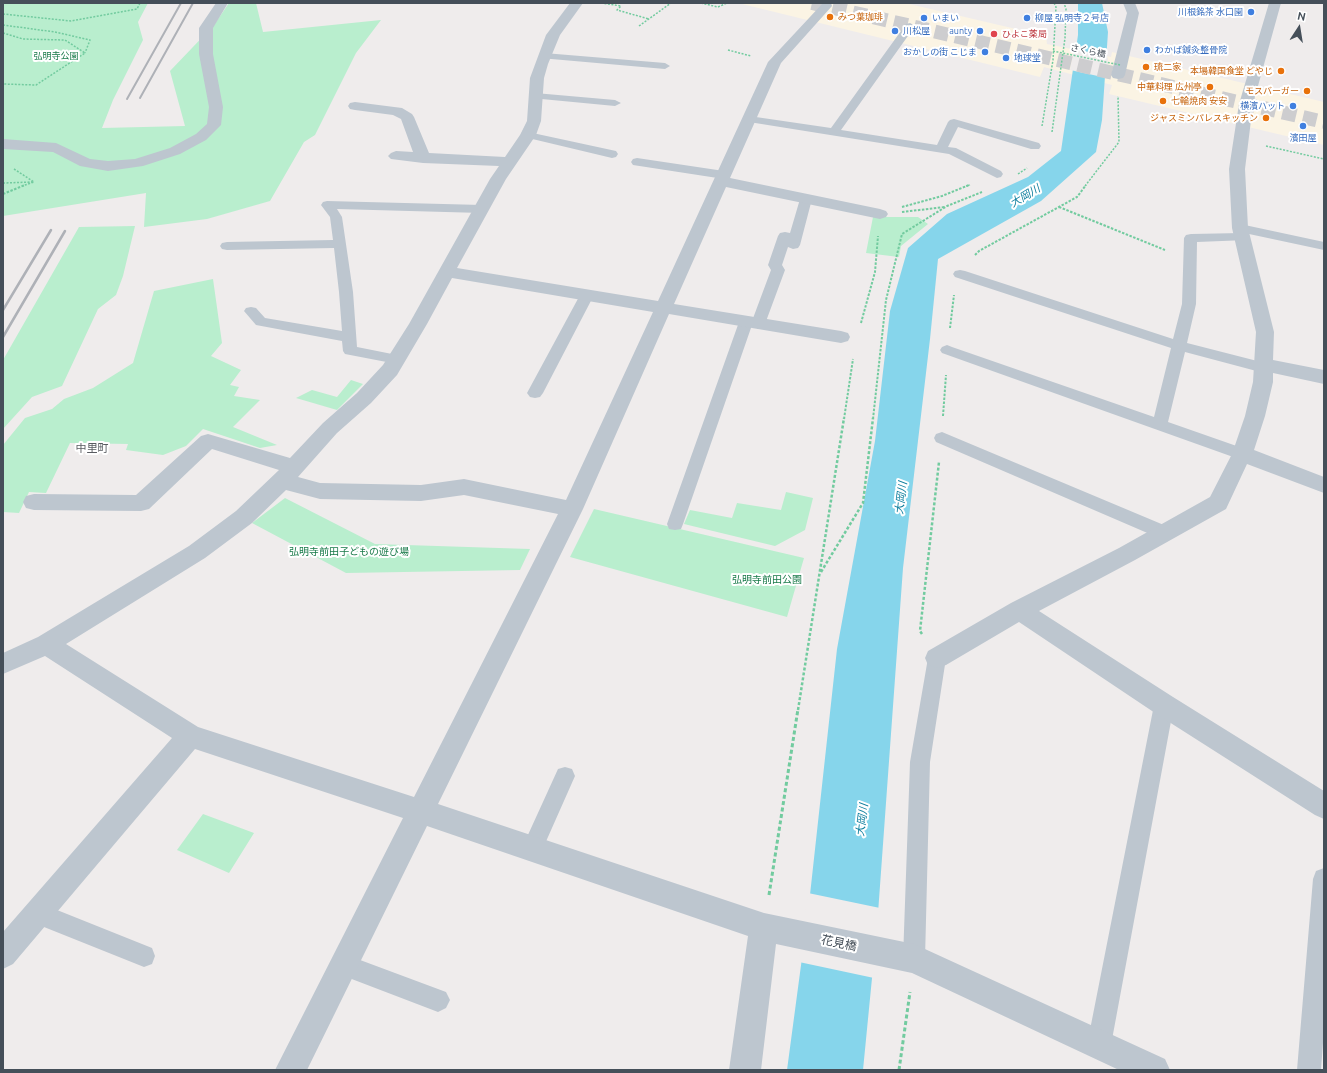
<!DOCTYPE html>
<html>
<head>
<meta charset="utf-8">
<style>
  body { margin:0 }
  #map { position:relative; width:1327px; height:1073px; overflow:hidden; background:#efecec; font-family:Ubuntu,sans-serif }
  canvas { display:block }
  .frame { position:absolute; inset:0; border:4px solid #454f59; pointer-events:none }
  .north { position:absolute; left:1279px; top:8px; width:40px; height:40px; -webkit-text-stroke:3px #fff; paint-order:stroke; rotate:12deg; font-size:11px; font-weight:700; line-height:16px; text-align:center; color:#454f59 }
  .north::after { content:''; display:block; margin:auto; width:14px; height:18px; background:#454f59; clip-path:polygon(50% 0,100% 100%,50% 72%,0 100%) }
</style>
</head>
<body>
<div id="map">
<canvas width="1327" height="1073"></canvas>
<div class="frame"></div>
<div class="north">N</div>
</div>
<script>
const ctx = document.querySelector('canvas').getContext('2d');
ctx.lineJoin = 'round';
function fill(path, color) { ctx.fillStyle = color; ctx.fill(path, 'evenodd'); }
const poly = rows => new Path2D(rows.map(r => 'M' + r).join(''));
function trace(path, color, width, dash) { ctx.strokeStyle = color; ctx.lineWidth = width; ctx.lineCap = dash ? 'butt' : 'round'; ctx.setLineDash(dash || []); ctx.stroke(path); }
function write(font, color, halo, rows, align = 'center') {
  ctx.font = font + ' Ubuntu,"Noto Sans JP",sans-serif'; ctx.lineWidth = 4; ctx.setLineDash([]); ctx.textBaseline = 'middle'; ctx.strokeStyle = halo; ctx.fillStyle = color; for (const [text, x, y, turn = 0] of rows) {
    ctx.save(); ctx.translate(x, y); ctx.rotate((+turn || 0) * Math.PI / 180); ctx.textAlign = isNaN(turn) ? turn : align; if (halo) ctx.strokeText(text, 0, 0); ctx.fillText(text, 0, 0); ctx.restore();
  }
}
fill(poly([
  [738,3,905,3,1046,36,1047,44,1111,57,1112,52,1324,102,1324,145,1109,94,1112,85,1044,67,1040,77]
]), '#fbf4e4');
fill(poly([
  [3,3,148,3,138,22,143,40,113,100,102,128,185,126,170,71,214,25,229,3,256,3,263,32,381,20,356,53,315,135,304,142,270,201,207,219,144,227,146,193,3,216],
  [873,217,918,217,928,224,901,246,899,257,866,253],
  [135,226,123,276,116,295,98,309,62,386,32,397,3,429,3,360,79,227],
  [213,279,222,343,211,356,241,370,230,385,239,387,234,396,260,400,233,427,277,445,260,448,203,429,186,446,163,455,126,450,128,444,70,443,46,493,29,492,19,513,3,512,3,445,25,418,52,409,64,399,93,388,133,363,154,291],
  [351,380,363,384,337,410,296,398,312,390,337,397],
  [786,492,813,498,805,530,775,546,684,524,690,510,732,518,737,503,781,510],
  [285,498,375,544,530,549,520,570,346,573,252,523],
  [594,509,804,558,787,617,570,557],
  [203,814,254,833,229,873,177,850]
]), '#b9eece');
fill(poly([
  [1078,3,1102,3,1108,32,1102,120,1096,152,1041,201,938,259,930,339,903,568,877,927,863,1070,787,1070,808,913,837,649,875,441,890,311,908,248,947,214,1028,177,1061,151,1078,35]
]), '#86d5eb');
fill(poly([
  [1074,48,1108,58,1107,78,1070,70],
  [808,893,880,908,874,978,799,962]
]), '#efecec');
trace(poly([
  [812,3,1324,122]
]), '#cdcdcf', 14, [14, 7]);
trace(poly([
  [601,3,621,6,617,10,649,19],
  [701,3,718,7,727,3],
  [3,14,71,21,137,9,140,3],
  [3,25,55,32,90,40,85,53],
  [639,26,671,3],
  [3,33,23,39,65,40,85,53,36,85,3,84],
  [728,50,751,56],
  [1042,126,1053,60,1056,7,1054,3],
  [1052,132,1065,38,1066,9,1064,3],
  [1266,146,1324,159],
  [14,169,34,182,22,186],
  [1018,174,1027,168],
  [3,183,32,182],
  [966,186,970,185],
  [1085,186,1119,142,1118,96]
]), '#72cb9f', 1.5, [2, 1.5]);
trace(poly([
  [3,194,25,185],
  [902,207,942,196,969,185],
  [1059,207,1165,250],
  [902,212,945,207],
  [975,255,979,251,1077,197,1086,185],
  [861,323,875,272,878,236],
  [950,328,954,295],
  [943,416,946,375],
  [844,419,853,359],
  [873,419,886,300,902,234,947,206,982,192]
]), '#72cb9f', 2, [2.5, 1.5]);
trace(poly([
  [821,572,863,503,873,418],
  [922,634,920,631,939,462],
  [798,710,844,418]
]), '#72cb9f', 2.5, [3, 2]);
trace(poly([
  [769,895,798,709],
  [899,1070,910,992]
]), '#72cb9f', 3, [4, 2.5]);
fill(poly([
  [910,23,915,26,841,130,937,145,948,122,950,120,954,119,1039,143,1041,146,1039,149,1031,149,958,127,948,147,956,148,1001,171,1003,174,1001,177,997,178,949,154,749,122,745,121,743,119,745,117,749,116,831,128,906,24,910,23],
  [544,53,665,63,670,66,665,69,540,58,539,56,544,53],
  [535,93,615,100,621,103,615,106,531,98,529,96,531,94,535,93],
  [528,132,616,151,618,154,616,157,612,158,524,137,522,135,524,133,528,132],
  [637,158,724,171,728,172,730,175,728,178,724,179,633,165,631,162,633,159,637,158],
  [806,195,810,196,812,199,800,245,798,248,793,249,788,247,782,265,785,270,765,324,763,327,758,329,752,325,683,524,681,529,675,530,669,529,667,524,739,322,741,319,746,317,752,321,771,270,768,265,778,236,780,233,785,232,790,233,800,199,802,196,806,195],
  [327,201,482,205,486,206,488,209,486,212,482,213,337,209,342,217,353,292,357,347,402,356,404,359,402,362,397,364,345,354,343,351,342,341,256,325,244,311,246,308,251,307,256,308,265,318,342,331,339,292,334,248,227,250,222,249,220,246,222,243,227,242,333,240,330,217,321,205,323,202,327,201],
  [1240,224,1324,242,1324,250,1235,231,1234,228,1235,225,1240,224],
  [1242,233,1247,234,1249,237,1247,240,1197,242,1196,304,1187,343,1269,364,1271,368,1269,372,1264,373,1185,352,1168,422,1248,450,1250,454,1248,458,1242,460,1236,458,942,353,940,350,942,347,947,345,952,347,1154,417,1171,348,955,277,953,274,955,271,960,270,965,271,1173,339,1182,304,1184,238,1186,235,1191,234,1242,233],
  [587,291,592,292,594,295,543,393,540,397,535,398,530,397,527,393,580,295,582,292,587,291],
  [942,432,1171,528,1173,533,1171,538,1165,540,1159,538,936,442,934,438,936,434,942,432],
  [937,650,944,652,946,658,930,762,925,959,922,967,914,970,906,967,903,959,910,762,928,658,930,652,937,650],
  [1164,697,1171,699,1174,705,1111,1045,1107,1053,1099,1057,1091,1053,1087,1045,1154,705,1157,699,1164,697],
  [565,767,572,769,575,776,540,855,533,858,526,855,522,848,558,769,565,767],
  [1324,868,1324,1029,1321,1070,1297,1070,1313,879,1316,871,1324,868],
  [37,902,152,948,155,956,152,964,144,967,29,921,26,913,29,905,37,902],
  [344,954,446,992,450,1000,446,1008,438,1012,336,973,333,965,336,957,344,954]
]), '#bdc6cf');
fill(poly([
  [216,3,228,3,213,28,213,54,223,107,221,125,206,140,180,154,143,166,108,171,80,166,53,152,3,149,3,139,56,143,90,159,108,161,135,159,170,148,196,134,207,124,209,107,199,54,199,28,216,3],
  [570,3,583,3,560,35,548,64,544,78,541,121,536,135,506,179,457,268,658,301,768,62,823,3,831,3,832,6,781,63,730,178,880,209,886,211,888,214,886,217,880,219,726,187,674,304,841,331,848,333,850,337,848,341,841,343,669,314,583,509,438,804,764,913,914,944,1165,1059,1170,1070,1119,1070,912,973,776,944,761,1070,729,1070,748,936,427,826,307,1070,275,1070,403,818,195,749,13,964,3,969,3,932,172,738,45,656,3,674,3,653,38,637,189,546,236,511,279,470,212,449,149,509,141,511,34,510,26,508,23,502,26,496,34,494,136,495,201,436,208,434,290,458,323,423,357,393,383,365,409,324,490,179,499,166,423,163,391,159,388,156,391,153,396,151,413,152,401,119,393,115,355,110,350,109,348,106,350,103,355,102,402,108,412,114,414,117,429,153,505,157,520,135,527,121,530,78,546,35,570,3],
  [452,278,653,312,566,500,464,479,421,485,320,483,298,477,337,433,371,403,397,375,427,324,452,278],
  [286,490,320,499,421,501,464,495,558,514,414,797,198,727,66,644,205,558,252,523,286,490],
  [1123,3,1135,3,1139,13,1125,75,1123,78,1118,79,1113,78,1111,75,1127,13,1123,3],
  [1269,3,1281,3,1253,104,1245,169,1248,228,1274,332,1273,360,1324,370,1324,384,1273,373,1273,382,1265,416,1254,450,1324,477,1324,493,1247,464,1226,509,1135,560,1039,611,1173,697,1324,791,1324,819,1315,815,1155,713,1019,622,946,665,937,668,928,665,925,658,928,651,1011,603,1119,548,1210,497,1232,454,1245,416,1253,382,1256,332,1232,228,1229,169,1239,104,1269,3]
]), '#bdc6cf');
trace(poly([
  [140,98,193,3],
  [127,99,181,3]
]), '#aeb1b7', 2);
trace(poly([
  [3,310,51,230],
  [3,337,65,231]
]), '#aeb1b7', 2.5);
trace(poly([
  [1053,51,1120,65]
]), '#72cb9f', 1.5, [2, 1.5]);
for (const [x, y, r, color] of [
  [1251,12,4,"#3f7fe0"],
  [830,17,4,"#e8710a"],
  [924,18,4,"#3f7fe0"],
  [1027,18,4,"#3f7fe0"],
  [895,31,4,"#3f7fe0"],
  [980,31,4,"#3f7fe0"],
  [994,34,4,"#e0444e"],
  [1147,50,4,"#3f7fe0"],
  [985,52,4,"#3f7fe0"],
  [1006,58,4,"#3f7fe0"],
  [1146,67,4,"#e8710a"],
  [1281,71,4,"#e8710a"],
  [1210,87,4,"#e8710a"],
  [1307,91,4,"#e8710a"],
  [1163,101,4,"#e8710a"],
  [1293,106,4,"#3f7fe0"],
  [1266,118,4,"#e8710a"],
  [1303,126,4,"#3f7fe0"]
]) { const dot = new Path2D(); dot.arc(x, y, r, 0, 2 * Math.PI); ctx.fillStyle = color; ctx.fill(dot); trace(dot, '#fff', 1.5); }
write('9px', '#366cbe', '#fff', [
  ["川根銘茶 水口園",1243,12,"right"],
  ["いまい",932,18],
  ["柳屋 弘明寺２号店",1035,18],
  ["川松屋",903,31],
  ["aunty",972,31,"right"],
  ["わかば鍼灸整骨院",1155,50],
  ["おかしの街 こじま",977,52,"right"],
  ["地球堂",1014,58],
  ["横濱ハット",1285,106,"right"],
  ["濱田屋",1303,138,"center"]
], 'left');
write('9px', '#c56008', '#fff', [
  ["みつ葉珈琲",838,17,"left"],
  ["琉二家",1154,67,"left"],
  ["本場韓国食堂 どやじ",1273,71],
  ["中華料理 広州亭",1202,87],
  ["モスバーガー",1299,91],
  ["七輪焼肉 安安",1171,101,"left"],
  ["ジャスミンパレスキッチン",1258,118]
], 'right');
write('9px', '#be3a42', '#fff', [
  ["ひよこ薬局",1002,34]
], 'left');
write('9px', '#454f59', '#fff', [
  ["さくら橋",1088,51,12]
]);
write('9px', '#177948', '#fff', [
  ["弘明寺公園",56,56]
]);
write('10px', '#177948', '#fff', [
  ["弘明寺前田子どもの遊び場",349,552],
  ["弘明寺前田公園",767,580]
]);
write('italic 11px', '#0d7e9d', '#fff', [
  ["大岡川",1025,196,-31],
  ["大岡川",901,498,-83],
  ["大岡川",862,820,-83]
]);
write('11px', '#595c61', '#fff', [
  ["中里町",92,448]
]);
write('12px', '#454f59', '#fff', [
  ["花見橋",839,943,12]
]);
</script>
</body>
</html>
